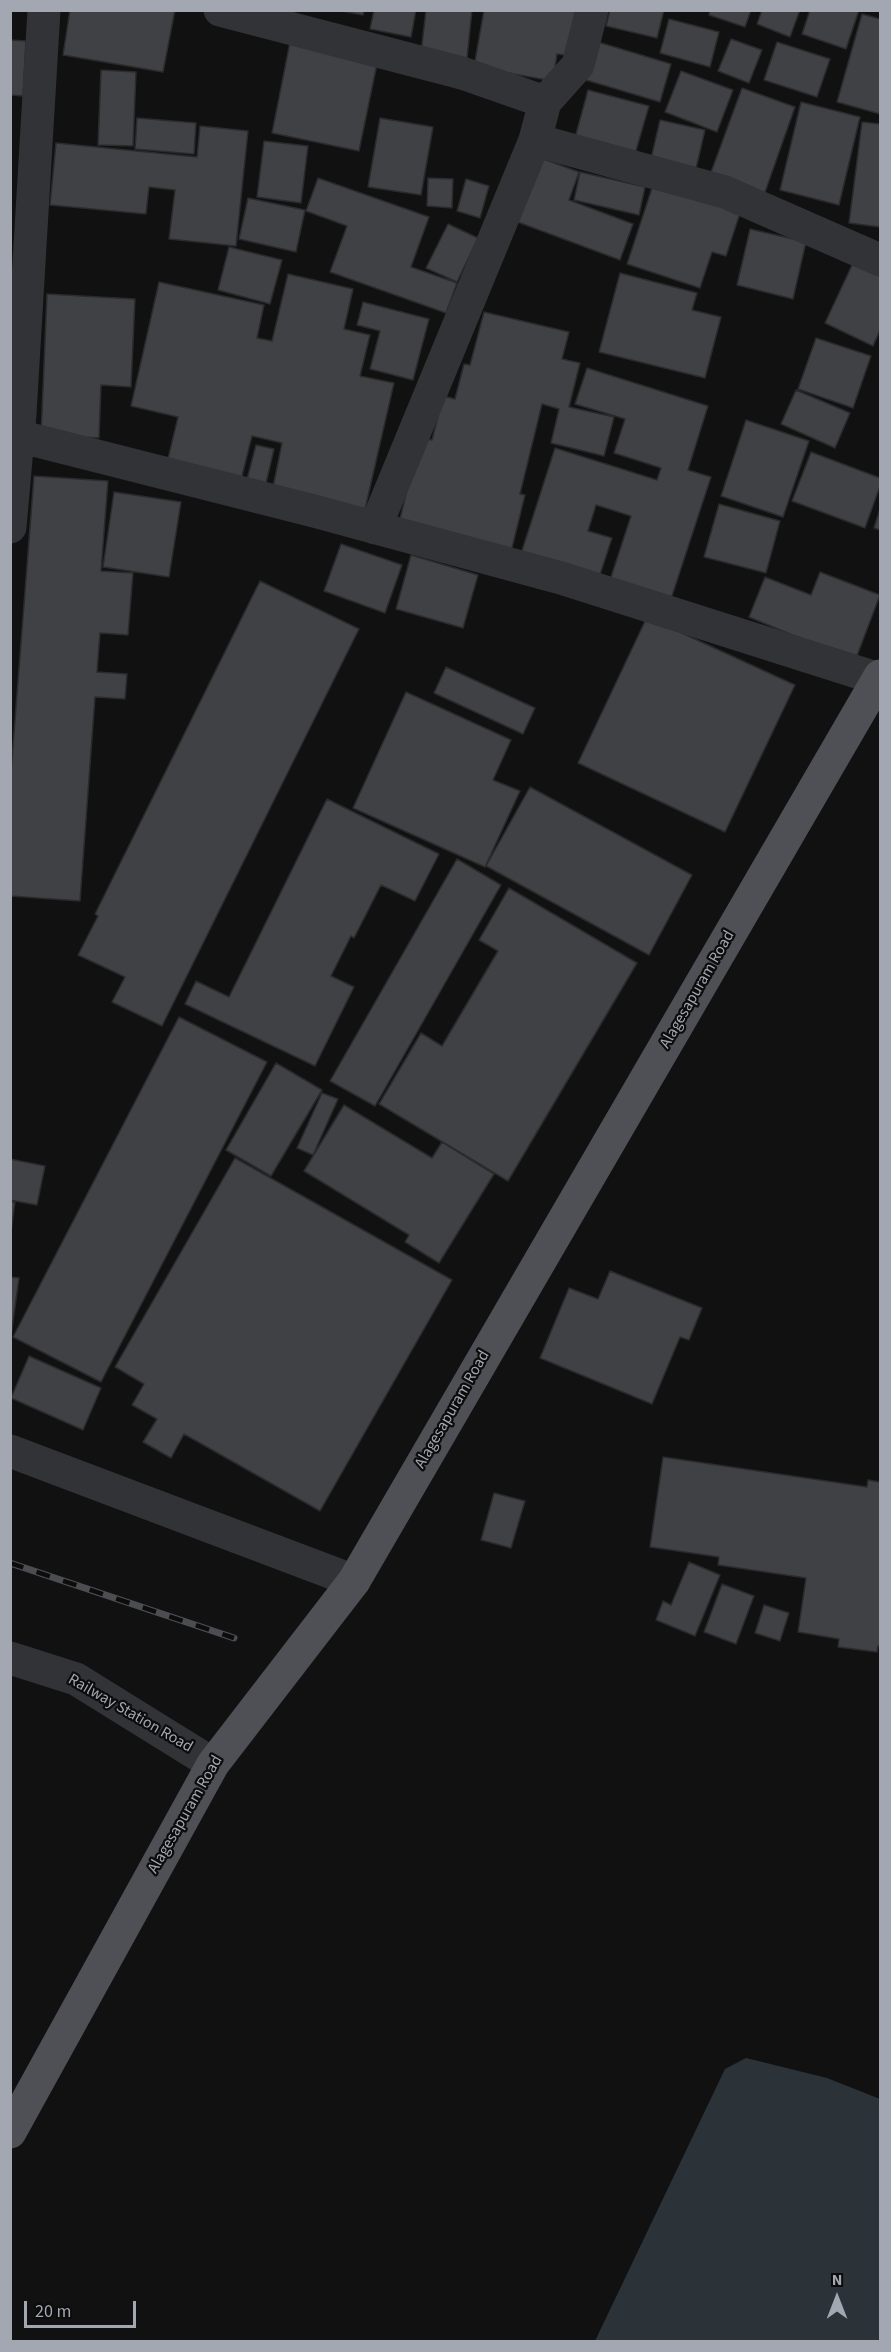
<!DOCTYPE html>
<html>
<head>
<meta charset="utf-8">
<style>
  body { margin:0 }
  #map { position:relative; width:891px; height:2352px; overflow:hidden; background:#111112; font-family:"Source Sans 3",sans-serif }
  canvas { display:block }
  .frame { position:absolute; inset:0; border:12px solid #a3a7b1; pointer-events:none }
  .north { position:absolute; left:807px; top:2268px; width:60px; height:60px; -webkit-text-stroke:4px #0c0c0d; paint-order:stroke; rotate:0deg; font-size:16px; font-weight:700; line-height:24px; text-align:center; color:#a3a7b1 }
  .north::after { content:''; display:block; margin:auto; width:21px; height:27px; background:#a3a7b1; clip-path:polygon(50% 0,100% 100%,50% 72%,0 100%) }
  .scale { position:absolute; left:24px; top:2301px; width:112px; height:27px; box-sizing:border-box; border:3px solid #a3a7b1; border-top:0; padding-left:8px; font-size:18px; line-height:21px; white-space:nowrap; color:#a3a7b1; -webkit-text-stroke:4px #0c0c0d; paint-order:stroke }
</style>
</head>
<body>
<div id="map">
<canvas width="891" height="2352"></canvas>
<div class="frame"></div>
<div class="north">N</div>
<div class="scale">20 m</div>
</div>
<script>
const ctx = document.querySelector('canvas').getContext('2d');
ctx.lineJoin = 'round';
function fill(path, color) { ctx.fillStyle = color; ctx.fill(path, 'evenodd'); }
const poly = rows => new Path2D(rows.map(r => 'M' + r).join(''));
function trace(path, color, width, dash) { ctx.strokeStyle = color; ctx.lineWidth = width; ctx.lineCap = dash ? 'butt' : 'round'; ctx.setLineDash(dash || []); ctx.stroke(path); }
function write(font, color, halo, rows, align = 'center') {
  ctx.font = font + ' "Source Sans 3",sans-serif'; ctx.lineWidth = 4.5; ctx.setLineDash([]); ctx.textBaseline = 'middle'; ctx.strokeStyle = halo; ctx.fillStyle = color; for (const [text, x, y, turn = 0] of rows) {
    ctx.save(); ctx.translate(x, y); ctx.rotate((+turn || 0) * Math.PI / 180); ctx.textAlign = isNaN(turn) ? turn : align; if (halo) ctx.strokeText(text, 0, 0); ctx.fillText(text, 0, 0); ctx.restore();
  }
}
fill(poly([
  [746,2058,827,2078,880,2099,880,2341,595,2341,725,2069]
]), '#2b3339');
const building = poly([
  [70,10,175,10,163,72,63,55,70,10],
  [337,10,364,10,363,15,337,10],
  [374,10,416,10,411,37,370,29,374,10],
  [426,10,472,10,467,58,421,53,426,10],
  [484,10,565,10,582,13,574,56,557,54,553,81,474,67,484,10],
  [610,10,664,10,657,38,606,26,610,10],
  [710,10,751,10,745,27,709,15,710,10],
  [762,10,800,10,790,37,757,24,762,10],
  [810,10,859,10,846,49,802,34,810,10],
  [862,14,880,19,880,114,837,102,862,14],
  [669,19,719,32,710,67,660,53,669,19],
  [731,39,762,50,749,83,718,71,731,39],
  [10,40,26,41,23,96,10,95,10,40],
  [290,42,378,59,359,151,272,133,290,42],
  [598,42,671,64,660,102,586,80,598,42],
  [777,42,830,59,817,97,764,80,777,42],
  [101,70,136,72,133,146,98,145,101,70],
  [681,71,733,90,717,132,665,112,681,71],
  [742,88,795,107,764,195,710,175,742,88],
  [588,90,649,106,635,154,575,138,588,90],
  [801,102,860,117,839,205,780,190,801,102],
  [137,118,196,123,194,154,135,149,137,118],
  [380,118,433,127,421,195,368,187,380,118],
  [660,120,705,130,695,173,650,163,660,120],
  [862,122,880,124,880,227,849,223,862,122],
  [200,126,248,131,236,246,169,239,175,190,149,187,146,214,50,205,56,143,197,157,200,126],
  [264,141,308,146,301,203,257,197,264,141],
  [538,157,579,172,569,200,633,224,620,260,515,221,538,157],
  [580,172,645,187,639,215,574,200,580,172],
  [318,178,429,217,411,267,457,283,446,313,330,272,347,226,306,211,318,178],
  [428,178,453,179,452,208,427,206,428,178],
  [466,179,489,186,480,218,457,211,466,179],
  [655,179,742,207,726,256,712,252,700,288,627,264,655,179],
  [248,198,305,210,296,252,239,239,248,198],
  [448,224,478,238,457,282,426,268,448,224],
  [750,229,806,242,793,299,737,285,750,229],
  [229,247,282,260,270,304,218,290,229,247],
  [853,263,880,276,880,330,873,346,825,323,853,263],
  [620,273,697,293,692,310,721,317,705,378,599,352,620,273],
  [288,274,353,289,344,329,370,335,360,376,394,383,363,518,271,497,282,443,252,436,241,480,167,463,178,417,131,406,159,282,264,305,257,338,272,341,288,274],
  [47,294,135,299,131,387,101,385,99,438,41,435,47,294],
  [363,302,429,319,413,380,370,369,380,331,357,325,363,302],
  [484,312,569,332,562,359,580,363,569,407,614,417,604,456,551,443,559,409,542,404,520,494,525,495,509,560,397,531,420,437,432,440,443,396,455,399,464,364,470,365,484,312],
  [816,338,871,356,853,408,798,389,816,338],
  [587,368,708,406,688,470,711,477,671,599,610,580,631,516,596,505,588,531,612,538,596,587,518,563,555,448,657,480,661,468,614,453,625,419,575,404,587,368],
  [796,390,850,413,835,448,781,424,796,390],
  [746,420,809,441,783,517,721,496,746,420],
  [256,445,274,449,264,492,245,487,256,445],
  [811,452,880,478,880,486,865,528,792,501,811,452],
  [34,476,108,481,101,571,133,573,128,635,100,633,97,672,127,674,125,699,95,697,80,901,10,896,10,784,34,476],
  [114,492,181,502,169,577,103,567,114,492],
  [719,504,780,521,766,573,704,557,719,504],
  [880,509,880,530,874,528,880,509],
  [341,544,402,565,385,613,324,591,341,544],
  [411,555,478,575,463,628,396,609,411,555],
  [820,572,880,595,855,661,749,617,765,577,811,595,820,572],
  [260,581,359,629,162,1026,112,1002,125,977,78,955,98,916,95,914,260,581],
  [647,617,795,685,725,832,578,763,647,617],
  [446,667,535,708,523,734,434,693,446,667],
  [406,692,511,740,493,780,520,791,485,867,353,808,406,692],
  [530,787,692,875,649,955,486,866,530,787],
  [327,799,439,854,415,901,381,885,354,938,351,936,331,976,354,987,315,1066,185,1004,196,981,229,997,327,799],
  [457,859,501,885,375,1106,330,1081,457,859],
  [509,888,637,963,508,1181,379,1104,421,1033,442,1046,498,951,479,940,509,888],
  [179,1017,267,1062,101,1382,13,1337,179,1017],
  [276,1063,322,1090,271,1176,226,1150,276,1063],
  [322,1093,338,1099,313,1155,297,1148,322,1093],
  [344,1105,432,1158,442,1142,494,1174,439,1263,405,1242,409,1235,304,1171,344,1105],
  [235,1158,452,1280,320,1511,184,1434,171,1458,143,1442,157,1419,132,1405,144,1384,115,1367,235,1158],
  [10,1159,45,1166,37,1205,10,1200,10,1159],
  [10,1202,15,1202,10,1239,10,1202],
  [610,1271,702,1308,689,1340,680,1337,652,1404,540,1358,569,1288,598,1299,610,1271],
  [10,1277,19,1278,10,1343,10,1277],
  [29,1356,101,1388,83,1430,11,1398,29,1356],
  [663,1457,867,1487,868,1480,880,1482,880,1646,878,1646,877,1652,838,1647,839,1639,798,1632,806,1578,718,1565,719,1557,650,1547,663,1457],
  [494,1493,525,1501,511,1548,481,1540,494,1493],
  [689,1562,720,1575,695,1636,656,1620,663,1601,671,1605,689,1562],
  [722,1584,754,1596,736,1644,704,1632,722,1584],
  [764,1605,789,1613,780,1641,755,1633,764,1605]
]);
fill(building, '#404145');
trace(building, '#2b2b2e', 1.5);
trace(poly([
  [220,10,462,73,545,102,535,140,725,192,880,260],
  [545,102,578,65,592,10],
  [18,436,314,511,561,578,879,679],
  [10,527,20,414,44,10],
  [375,528,535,140],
  [10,1451,354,1581],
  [10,1658,76,1679,213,1764]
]), '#323336', 33);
trace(poly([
  [10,2132,213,1764,354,1581,880,676]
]), '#4e5055', 33);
const rail = poly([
  [10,1563,234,1638]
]);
trace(rail, '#4b4d51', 7);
trace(rail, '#0c0c0d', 4.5, [14]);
write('16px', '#a3a7b1', '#0c0c0d', [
  ["Alagesapuram Road",698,990,-60],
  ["Alagesapuram Road",453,1410,-60],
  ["Railway Station Road",130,1714,30],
  ["Alagesapuram Road",186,1815,-60]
]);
</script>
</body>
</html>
